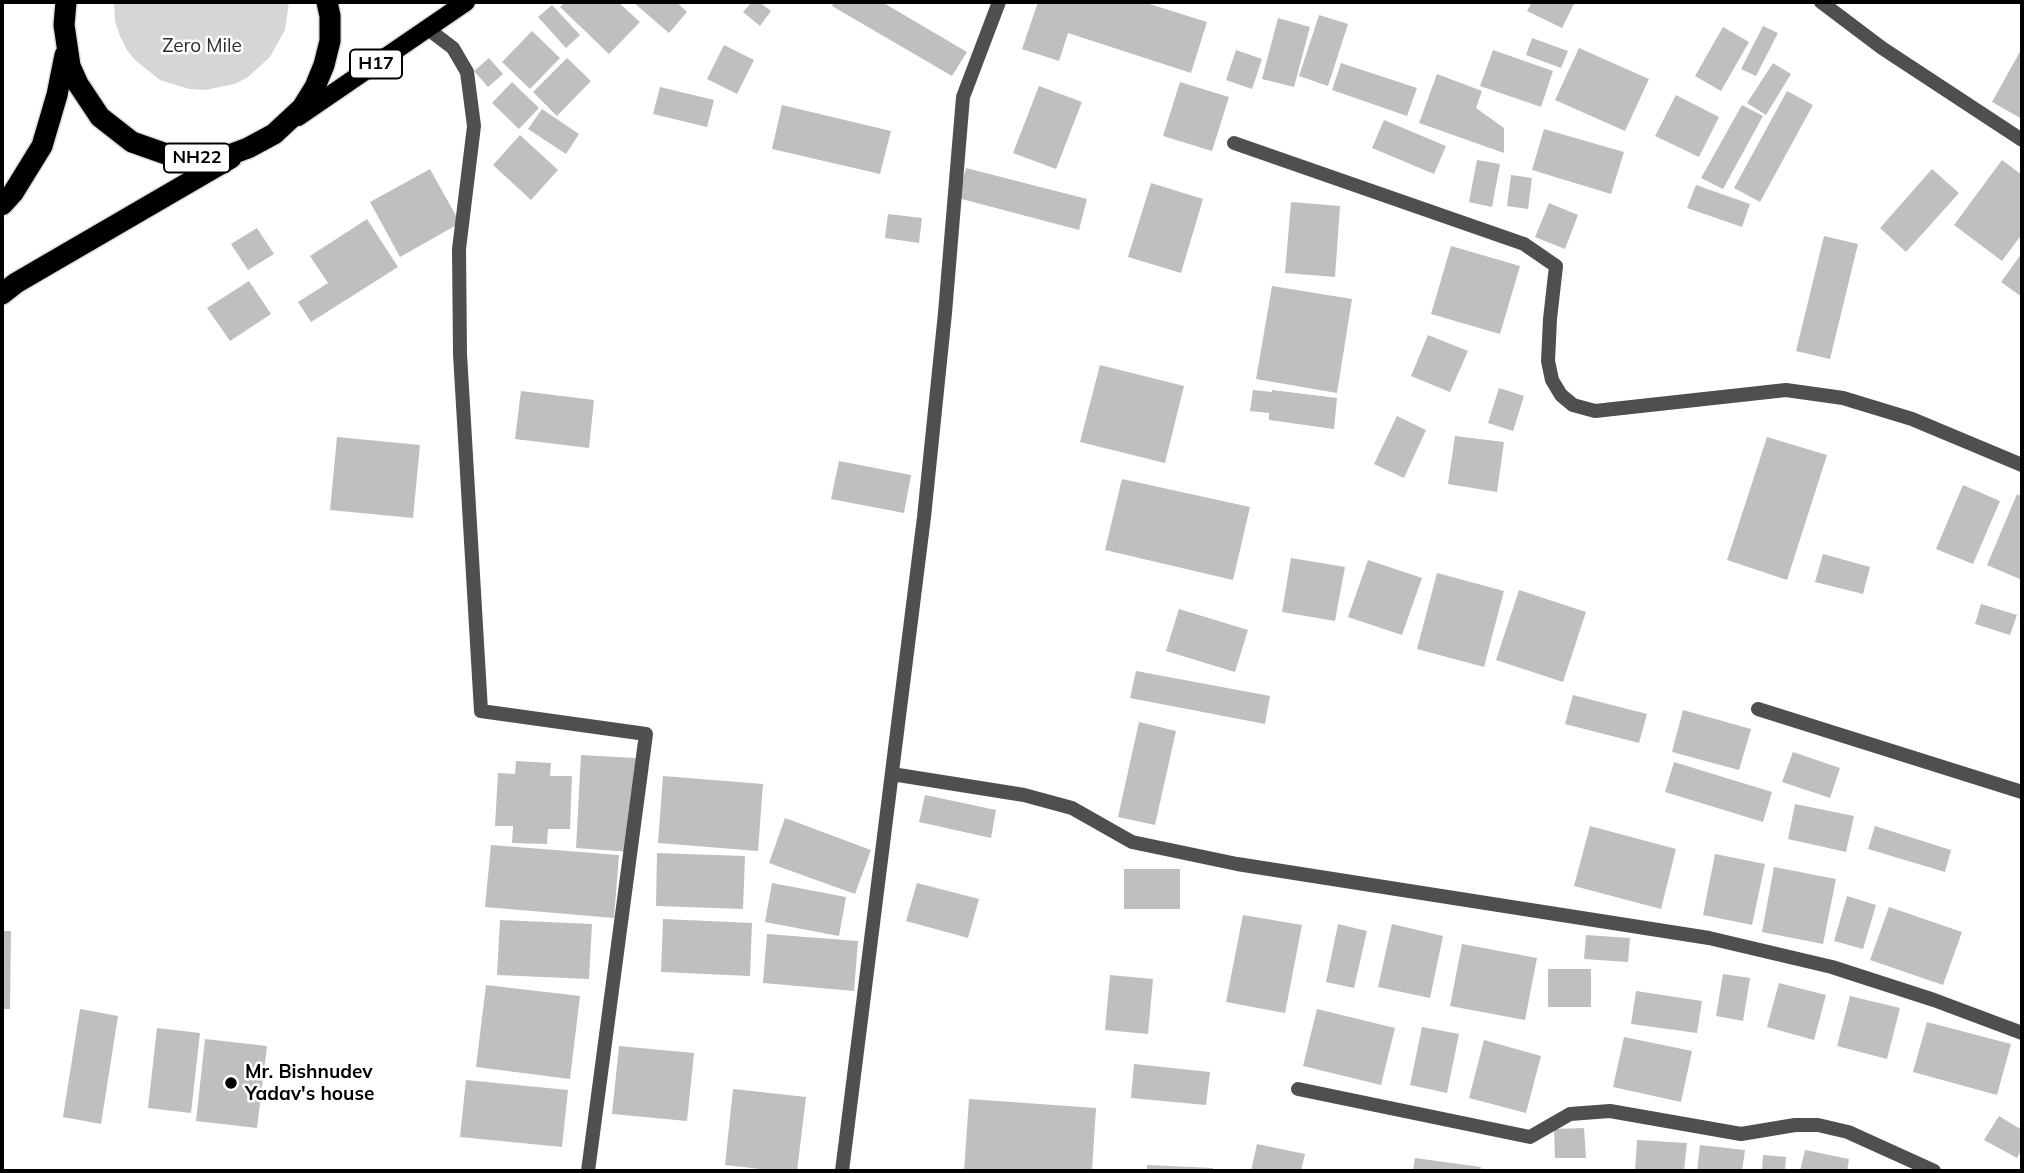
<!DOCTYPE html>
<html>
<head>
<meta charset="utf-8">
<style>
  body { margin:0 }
  #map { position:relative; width:2024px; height:1173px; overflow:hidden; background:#fff; font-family:Mulish,sans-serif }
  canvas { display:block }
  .frame { position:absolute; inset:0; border:4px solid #000; pointer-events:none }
</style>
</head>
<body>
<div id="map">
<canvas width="2024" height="1173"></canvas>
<div class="frame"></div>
</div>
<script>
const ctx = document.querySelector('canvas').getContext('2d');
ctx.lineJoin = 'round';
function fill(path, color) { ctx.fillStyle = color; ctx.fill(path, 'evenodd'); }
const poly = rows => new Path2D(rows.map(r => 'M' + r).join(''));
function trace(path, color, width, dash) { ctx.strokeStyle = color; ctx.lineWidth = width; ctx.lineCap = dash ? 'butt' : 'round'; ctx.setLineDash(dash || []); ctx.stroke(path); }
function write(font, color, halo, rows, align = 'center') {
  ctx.font = font + ' Mulish,sans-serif'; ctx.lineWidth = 5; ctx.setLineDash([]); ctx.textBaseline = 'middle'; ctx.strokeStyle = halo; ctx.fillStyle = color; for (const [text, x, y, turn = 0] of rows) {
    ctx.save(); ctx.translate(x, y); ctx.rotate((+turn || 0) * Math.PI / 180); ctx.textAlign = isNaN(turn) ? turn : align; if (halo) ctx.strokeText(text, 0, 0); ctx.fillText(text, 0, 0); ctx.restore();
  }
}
fill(poly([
  [114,2,289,2,285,30,270,57,248,77,235,84,205,90,189,89,160,80,136,61,127,50,120,36,115,21]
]), '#d6d6d6');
fill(poly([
  [565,2,618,2,640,22,609,54,560,7],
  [633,2,676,2,687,12,669,33],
  [752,2,759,2,771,11,760,26,743,12],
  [834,2,882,2,967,52,952,76,832,6],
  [1038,2,1143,2,1207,22,1191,73,1068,33,1059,61,1022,49],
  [1532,2,1575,2,1562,28,1527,11],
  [552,5,580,35,566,48,538,17],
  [1319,15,1348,24,1328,86,1299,76],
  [1278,18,1310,27,1294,87,1262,79],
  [1763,26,1778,33,1756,76,1741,69],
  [1723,27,1749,42,1721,91,1695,76],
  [532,31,560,58,530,89,502,62],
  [1532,38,1568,51,1561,68,1526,55],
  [724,45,754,60,737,94,707,79],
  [1579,48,1649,79,1625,131,1555,100],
  [2022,48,2022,119,1992,102],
  [1236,50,1262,59,1252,89,1226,80],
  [1493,50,1553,71,1541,107,1480,86],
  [489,58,503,74,488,87,474,71],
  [567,58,591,81,557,116,533,92],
  [1341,63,1417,88,1407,116,1332,90],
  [1773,63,1791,74,1766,115,1747,103],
  [1437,74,1482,91,1476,108,1504,128,1504,153,1419,123],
  [512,82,539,108,519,129,492,103],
  [1180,82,1229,97,1212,151,1163,136],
  [1039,86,1082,102,1056,169,1013,153],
  [660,87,714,100,707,127,653,114],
  [1787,91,1813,105,1760,202,1734,188],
  [1676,95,1719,117,1699,157,1655,136],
  [782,105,891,131,880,174,772,149],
  [1742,105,1763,116,1723,189,1701,178],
  [542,109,579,134,566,154,528,129],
  [1384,120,1446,146,1434,174,1372,148],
  [1544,129,1624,152,1611,194,1532,170],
  [520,135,558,170,531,200,493,165],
  [1477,160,1500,164,1492,207,1469,202],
  [2002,160,2022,175,2022,234,2002,261,1954,225],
  [966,168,1087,199,1079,230,958,198],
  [430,169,460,223,400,257,370,202],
  [1932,169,1959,193,1906,252,1880,228],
  [1511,175,1532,178,1528,209,1507,206],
  [1151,183,1203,199,1181,273,1128,257],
  [1696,185,1750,204,1742,227,1687,208],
  [1291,202,1340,206,1335,277,1285,273],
  [1549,203,1578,215,1565,249,1535,237],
  [888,214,922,218,919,243,885,238],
  [367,219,398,267,311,322,298,302,328,283,310,256],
  [257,228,274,254,248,270,231,244],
  [1824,236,1858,244,1830,359,1796,351],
  [1451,246,1520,266,1500,334,1431,314],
  [2022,253,2022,297,2001,282],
  [249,281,271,314,230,341,207,308],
  [1272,286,1352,299,1337,393,1256,379],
  [1428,335,1468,351,1450,392,1411,376],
  [1100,365,1184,386,1165,463,1080,442],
  [1499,388,1524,396,1513,431,1488,423],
  [1253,390,1272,392,1272,390,1337,398,1334,429,1269,420,1269,413,1250,411],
  [521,391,594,400,589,448,515,439],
  [1397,416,1426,430,1404,478,1374,464],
  [1455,436,1504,442,1497,492,1448,484],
  [337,437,420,445,413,518,330,510],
  [1767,437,1827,455,1787,580,1727,560],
  [839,461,911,475,904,513,831,499],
  [1122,479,1250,507,1233,580,1105,550],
  [1963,485,2000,501,1973,564,1936,549],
  [2017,494,2022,497,2022,580,1987,565],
  [1823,554,1870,567,1863,594,1815,582],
  [1291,558,1345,567,1335,621,1282,612],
  [1368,560,1422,578,1402,635,1348,617],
  [1437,573,1504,591,1484,667,1417,649],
  [1519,590,1586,612,1563,682,1496,660],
  [1981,604,2017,615,2010,635,1975,624],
  [1179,609,1248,630,1235,672,1166,651],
  [1136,671,1270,696,1265,724,1130,698],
  [1573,695,1647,714,1639,743,1565,724],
  [1683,710,1751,729,1739,770,1672,752],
  [1139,722,1176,731,1155,825,1118,817],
  [1793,752,1840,768,1830,798,1782,782],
  [581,755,636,758,631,852,576,848],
  [516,761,551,763,550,776,572,776,570,829,548,829,547,844,512,843,513,826,495,826,498,773,515,774],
  [1674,762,1772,792,1763,822,1665,792],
  [663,776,763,784,758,851,658,843],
  [925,795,996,810,991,838,919,822],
  [1795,804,1854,816,1846,852,1788,839],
  [785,818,871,850,855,894,769,863],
  [1590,826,1676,849,1661,909,1574,886],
  [1875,826,1951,850,1945,872,1868,849],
  [491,845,619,855,614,918,485,907],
  [657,853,745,856,743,909,656,906],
  [1715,854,1765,864,1752,925,1703,915],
  [1774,867,1836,879,1823,944,1762,932],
  [1124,869,1180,869,1180,909,1124,909],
  [772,883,846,897,839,936,765,922],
  [917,883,979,899,968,938,906,921],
  [1847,896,1876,905,1863,949,1834,941],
  [1889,907,1962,932,1943,985,1870,960],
  [1243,915,1302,925,1285,1013,1226,1002],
  [663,919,752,923,750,976,661,972],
  [500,920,592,924,589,979,497,975],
  [1338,924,1367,931,1354,988,1326,982],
  [1392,924,1443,936,1430,998,1378,987],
  [2,931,11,931,10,1009,2,1009],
  [767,934,858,941,854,991,763,983],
  [1586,935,1630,938,1628,962,1584,959],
  [1462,944,1537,958,1525,1020,1450,1006],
  [1548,969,1591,969,1591,1007,1548,1007],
  [1723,974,1750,978,1743,1021,1716,1016],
  [1110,975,1153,979,1148,1034,1105,1030],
  [1779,983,1826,995,1814,1040,1767,1027],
  [486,985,580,996,570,1079,476,1067],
  [1636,991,1702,1001,1697,1033,1631,1024],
  [1850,996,1900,1008,1887,1059,1837,1046],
  [80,1009,118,1016,101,1124,63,1117],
  [1317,1009,1395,1028,1381,1085,1303,1066],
  [1927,1022,2011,1044,1997,1095,1913,1072],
  [1422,1027,1459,1034,1447,1093,1410,1085],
  [157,1028,200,1033,191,1113,148,1108],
  [1624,1037,1692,1051,1681,1102,1613,1087],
  [205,1039,267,1046,257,1128,196,1121],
  [1484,1040,1541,1056,1526,1113,1469,1098],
  [619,1046,694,1053,687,1121,612,1114],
  [1134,1064,1210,1072,1206,1105,1131,1098],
  [466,1080,568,1090,562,1147,460,1137],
  [733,1089,806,1097,797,1171,778,1171,725,1165],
  [969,1099,1096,1108,1092,1171,964,1171],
  [1999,1116,2022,1130,2022,1149,2017,1158,1984,1140],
  [1584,1128,1586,1158,1555,1158,1554,1129],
  [1637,1140,1687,1143,1684,1171,1635,1171],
  [1257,1144,1305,1154,1301,1171,1251,1171],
  [1700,1145,1745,1150,1742,1171,1697,1171],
  [1805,1150,1849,1159,1847,1171,1800,1171],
  [1763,1155,1786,1157,1785,1171,1762,1171],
  [1415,1158,1481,1167,1480,1171,1413,1171],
  [1147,1165,1213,1168,1213,1171,1147,1171]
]), '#bfbfbf');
const primary = poly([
  [298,117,466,2]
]);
const highway = poly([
  [66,2,64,25,70,66,78,84,100,117,132,142,169,155,189,158,229,155,248,148,274,134,302,108,315,87,324,65,330,41,330,16,327,2],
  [2,205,13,193,42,146,57,95,65,55],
  [2,294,16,283,231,158]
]);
trace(primary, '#dbdbdb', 21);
trace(highway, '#dbdbdb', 24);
trace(poly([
  [428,29,453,48,467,72,474,126,459,249,460,354,481,711,646,734,588,1171]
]), '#4f4f4f', 14);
trace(poly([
  [1821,2,1882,48,2022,140],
  [1234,143,1524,244,1556,266,1550,319,1548,361,1552,380,1561,395,1573,405,1595,411,1786,390,1843,398,1912,419,2022,465],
  [1758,709,2022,792],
  [892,774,1024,795,1072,808,1132,842,1237,864,1709,938,1832,967,1934,1000,2022,1033],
  [1298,1089,1530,1137,1570,1114,1610,1111,1741,1134,1795,1125,1818,1125,1848,1132,1934,1171],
  [842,1171,924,517,945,313,963,97,999,2]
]), '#4f4f4f', 14);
trace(primary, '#000', 18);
trace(highway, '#000', 21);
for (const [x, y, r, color] of [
  [231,1083,7,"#000"]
]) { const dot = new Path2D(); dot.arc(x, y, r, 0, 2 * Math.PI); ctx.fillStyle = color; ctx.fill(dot); trace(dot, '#fff', 2.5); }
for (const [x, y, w] of [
  [376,64,52],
  [197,158,66]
]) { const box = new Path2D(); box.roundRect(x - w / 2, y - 14.5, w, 29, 5); ctx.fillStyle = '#fff'; ctx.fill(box); trace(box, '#000', 2); }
write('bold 18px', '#000', null, [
  ["H17",376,64],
  ["NH22",197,158]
]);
write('19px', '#2d2d2d', '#fff', [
  ["Zero Mile",202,46]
]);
write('bold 19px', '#000', '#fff', [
  ["Mr. Bishnudev",245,1072],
  ["Yadav's house",245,1094]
], 'left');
</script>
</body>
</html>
